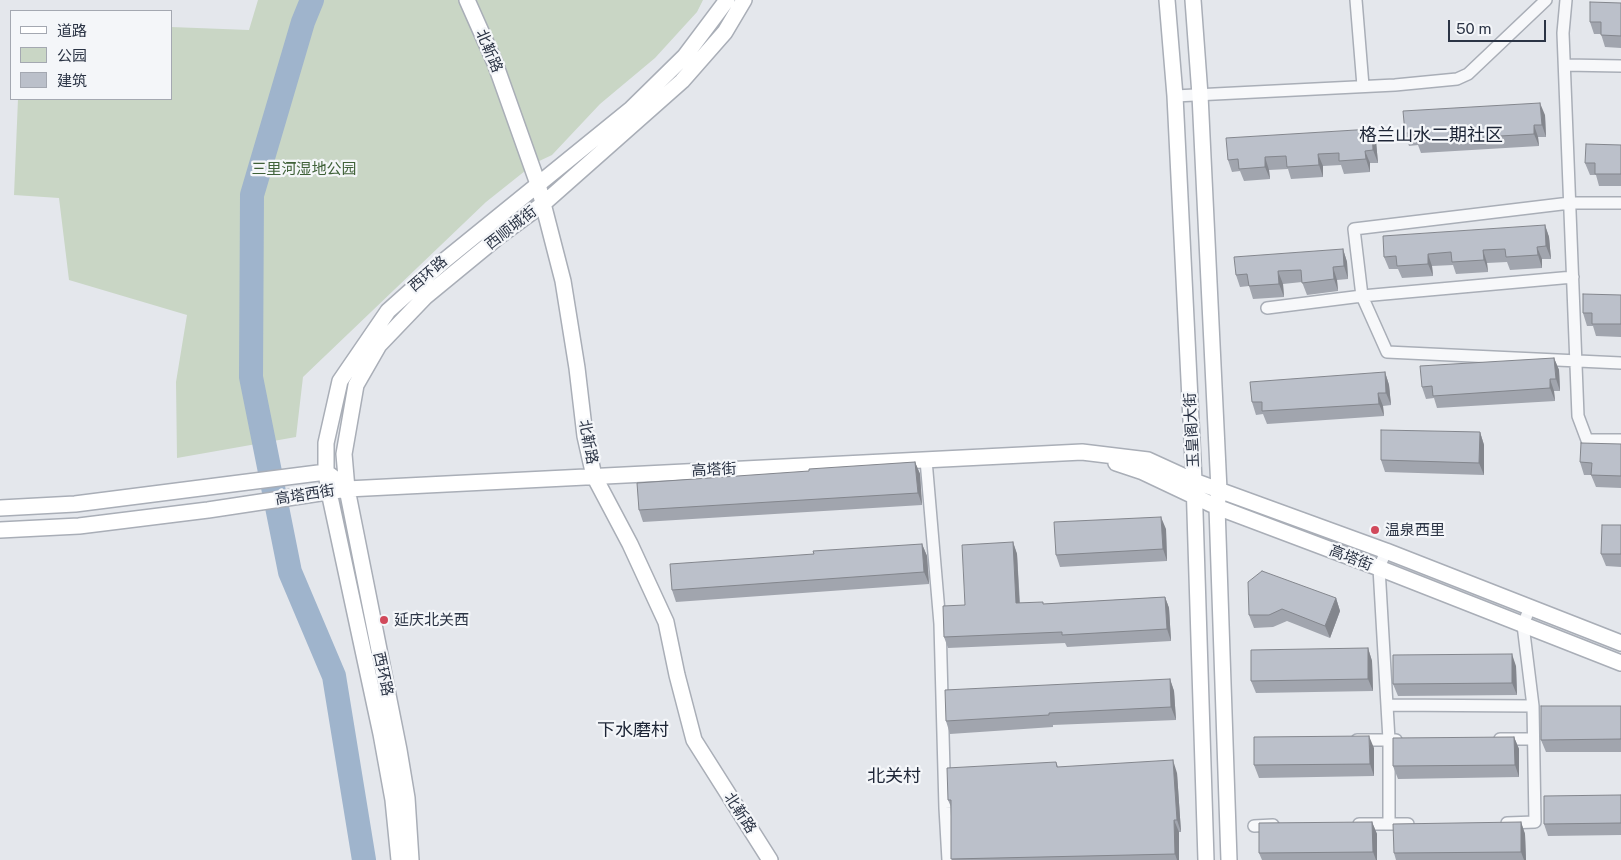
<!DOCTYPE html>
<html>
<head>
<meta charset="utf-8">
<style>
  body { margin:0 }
  #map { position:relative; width:1621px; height:860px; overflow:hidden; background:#e4e7ec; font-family:"Public Sans","Noto Sans SC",sans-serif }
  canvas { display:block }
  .legend { position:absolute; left:10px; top:10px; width:162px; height:90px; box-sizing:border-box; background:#f4f6f9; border:1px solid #a4a8b1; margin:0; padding:6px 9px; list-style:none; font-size:15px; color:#2b3445 }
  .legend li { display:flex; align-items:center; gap:10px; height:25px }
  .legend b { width:25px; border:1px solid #a4a8b1 }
  .scale { position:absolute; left:1448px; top:20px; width:98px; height:22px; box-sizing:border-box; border:2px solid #2b3445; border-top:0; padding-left:6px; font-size:15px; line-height:18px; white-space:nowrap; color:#2b3445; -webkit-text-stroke:4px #f4f6f9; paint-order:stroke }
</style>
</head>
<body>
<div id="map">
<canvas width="1621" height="860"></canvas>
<ul class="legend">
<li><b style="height:6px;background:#fff"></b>道路</li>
<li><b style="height:14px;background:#c9d6c5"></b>公园</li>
<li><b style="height:14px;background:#bbc0ca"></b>建筑</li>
</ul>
<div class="scale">50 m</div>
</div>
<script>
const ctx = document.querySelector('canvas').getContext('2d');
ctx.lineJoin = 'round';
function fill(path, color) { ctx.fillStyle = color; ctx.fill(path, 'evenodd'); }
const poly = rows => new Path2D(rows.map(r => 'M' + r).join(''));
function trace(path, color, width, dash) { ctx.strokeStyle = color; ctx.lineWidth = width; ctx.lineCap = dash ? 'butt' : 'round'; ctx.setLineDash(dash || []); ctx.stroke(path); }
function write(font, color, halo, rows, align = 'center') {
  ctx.font = font + ' "Public Sans","Noto Sans SC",sans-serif'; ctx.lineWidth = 4.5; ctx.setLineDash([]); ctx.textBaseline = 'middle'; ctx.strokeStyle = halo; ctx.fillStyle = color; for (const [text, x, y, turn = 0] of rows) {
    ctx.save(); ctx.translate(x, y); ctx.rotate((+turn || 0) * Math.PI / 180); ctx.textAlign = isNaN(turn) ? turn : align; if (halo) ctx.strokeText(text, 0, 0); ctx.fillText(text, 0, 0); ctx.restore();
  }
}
fill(poly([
  [258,0,703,0,697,12,655,58,600,104,552,155,535,163,486,202,303,377,296,437,177,458,176,382,187,315,69,280,59,198,14,195,18,99,171,99,171,27,249,30]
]), '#c9d6c5');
trace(poly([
  [312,0,303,22,252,195,251,377,290,572,334,676,364,860]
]), '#9fb4cc', 24);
const street = poly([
  [1356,0,1363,86],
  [1566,0,1563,33,1578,416,1587,440,1621,440],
  [1565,65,1621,66],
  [1175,96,1395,85,1457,79,1468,74,1546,0],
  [1573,277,1362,296,1354,229,1570,203,1621,203],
  [1267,308,1362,296,1387,352,1621,363],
  [926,460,940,624,945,808,948,860],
  [1386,551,1379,568,1389,740,1389,824,1408,824],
  [1387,705,1533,706],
  [1500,739,1533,739],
  [1357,740,1396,740],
  [1507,823,1535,822,1533,706,1523,625,1530,607],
  [1359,824,1389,824],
  [1254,826,1273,825]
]);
const secondary = poly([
  [467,0,495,63,538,184,563,281,577,368,585,436,594,476,630,544,666,622,677,675,694,740,770,860],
  [1167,0,1175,96,1194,481,1206,860],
  [1193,0,1200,95,1219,490,1217,507,1229,860],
  [1116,463,1143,472,1217,507,1379,568,1621,663],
  [0,508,75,504,326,472,334,478],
  [0,530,79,526,208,510,347,489,1082,452,1148,460,1194,481,1386,551,1621,643],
  [399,860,393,800,381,734,329,492,326,472,326,443,340,381,388,311,445,260,631,109,685,56,727,0],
  [411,860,407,798,399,750,347,489,344,454,356,385,379,345,425,297,498,237,543,204,682,81,725,32,744,0]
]);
trace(street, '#a9aeb7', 14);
trace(secondary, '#a9aeb7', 18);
trace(street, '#f7f8fa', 11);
trace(secondary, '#fff', 15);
fill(poly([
  [1621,3,1621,48,1605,47,1601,34,1594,34,1590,22],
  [1545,115,1546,137,1538,137,1539,146,1421,153,1418,145,1409,146,1405,133],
  [1372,129,1376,141,1378,163,1370,163,1370,172,1344,174,1341,165,1323,166,1323,177,1291,179,1288,169,1269,170,1270,179,1244,181,1240,171,1232,172,1228,160],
  [1621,145,1621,186,1599,186,1596,175,1590,175,1585,163],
  [1545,225,1549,237,1551,259,1542,259,1542,268,1510,270,1507,262,1487,263,1488,272,1456,274,1453,265,1432,266,1433,276,1402,278,1398,269,1389,269,1384,257],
  [1343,249,1347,262,1348,279,1337,280,1338,291,1307,295,1302,282,1283,284,1284,297,1253,299,1249,286,1240,287,1236,275],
  [1621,295,1621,337,1596,336,1593,326,1587,326,1583,313],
  [1554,358,1559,370,1560,391,1554,391,1555,401,1437,408,1434,398,1426,399,1422,387],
  [1385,372,1389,385,1391,405,1383,406,1384,416,1267,424,1263,414,1256,415,1252,402],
  [1480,432,1484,445,1484,475,1385,472,1381,460],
  [1621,444,1621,488,1596,487,1591,475,1584,475,1580,462],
  [915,462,920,474,922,505,643,522,639,510,809,471],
  [1621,525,1621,567,1606,566,1601,554],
  [1166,529,1167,561,1060,567,1056,555],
  [1013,542,1017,554,1020,603,1043,604,1165,597,1169,608,1171,641,1067,647,1065,643,948,648,944,637,965,605],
  [922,544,927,556,929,584,676,602,672,590,814,554],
  [1336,598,1340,611,1330,638,1287,621,1273,627,1254,628,1249,615],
  [1368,648,1372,661,1373,691,1256,693,1251,681],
  [1516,666,1517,695,1398,696,1393,684],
  [1170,679,1174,691,1176,720,1053,725,1053,727,950,734,946,721],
  [1621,706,1621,752,1546,752,1541,740],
  [1514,737,1519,749,1519,777,1398,779,1393,766],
  [1374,748,1374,776,1259,778,1254,765],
  [1056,762,1058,767,1177,773,1181,832,1179,832,1179,860,952,860,951,807,948,800],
  [1621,795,1621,835,1548,836,1544,824],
  [1372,822,1377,834,1377,860,1262,860,1259,853],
  [1521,822,1525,834,1526,860,1396,860,1394,853]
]), '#a1a5ae');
fill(poly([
  [1540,103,1545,115,1546,137,1542,125],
  [1534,125,1538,137,1539,146,1534,134],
  [1372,129,1376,141,1378,163,1373,150],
  [1365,151,1370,163,1370,172,1366,159],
  [1318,154,1323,166,1323,177,1319,165],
  [1265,157,1269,170,1270,179,1265,167],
  [1545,225,1549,237,1551,259,1546,246],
  [1537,247,1542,259,1542,268,1538,255],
  [1343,249,1347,262,1348,279,1344,266],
  [1483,250,1487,263,1488,272,1484,260],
  [1428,254,1432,266,1433,276,1428,264],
  [1333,267,1337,280,1338,291,1334,279],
  [1278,271,1283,284,1284,297,1279,284],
  [1554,358,1559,370,1560,391,1556,379],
  [1385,372,1389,385,1391,405,1386,393],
  [1550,379,1554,391,1555,401,1550,388],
  [1378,393,1383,406,1384,416,1379,404],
  [1480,432,1484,445,1484,475,1479,463],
  [915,462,920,474,922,505,918,493],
  [1161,517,1166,529,1167,561,1163,549],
  [1013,542,1017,554,1020,614,1016,603],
  [922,544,927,556,929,584,924,572],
  [1165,597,1169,608,1171,641,1167,629],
  [1336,598,1340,611,1330,638,1325,626],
  [1368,648,1372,661,1373,691,1368,679],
  [1512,654,1516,666,1517,695,1512,683],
  [1170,679,1174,691,1176,720,1171,707],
  [1369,736,1374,748,1374,776,1370,764],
  [1514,737,1519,749,1519,777,1515,765],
  [1173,760,1177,773,1181,832,1177,820],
  [1174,820,1179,832,1179,860,1177,860,1175,854],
  [1372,822,1377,834,1377,860,1376,860,1373,852],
  [1521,822,1525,834,1526,860,1524,860,1521,852]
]), '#83868d');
const building = poly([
  [1590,2,1621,3,1621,36,1601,35,1601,22,1590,22,1590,2],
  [1540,103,1542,125,1534,125,1534,134,1416,141,1416,133,1405,133,1403,111,1540,103],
  [1372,129,1373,150,1365,151,1366,159,1339,161,1339,153,1318,154,1319,165,1287,167,1286,156,1265,157,1265,167,1239,169,1238,159,1228,160,1226,138,1372,129],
  [1586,144,1621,145,1621,174,1595,174,1595,163,1585,163,1586,144],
  [1545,225,1546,246,1537,247,1538,255,1506,257,1505,249,1483,250,1484,260,1452,262,1451,252,1428,254,1428,264,1397,266,1396,256,1384,257,1383,236,1545,225],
  [1343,249,1344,266,1333,267,1334,279,1302,283,1301,270,1278,271,1279,284,1249,286,1247,274,1236,275,1234,257,1343,249],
  [1583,294,1621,295,1621,324,1592,324,1592,313,1583,313,1583,294],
  [1554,358,1556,379,1550,379,1550,388,1433,396,1432,386,1422,387,1420,366,1554,358],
  [1385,372,1386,393,1378,393,1379,404,1262,411,1262,402,1252,402,1250,382,1385,372],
  [1381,430,1480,432,1479,463,1381,460,1381,430],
  [1581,443,1621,444,1621,476,1591,475,1592,463,1580,462,1581,443],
  [915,462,918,493,639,510,637,483,809,471,809,469,915,462],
  [1161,517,1163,549,1056,555,1054,522,1161,517],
  [1602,525,1621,525,1621,554,1601,554,1602,525],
  [1013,542,1016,603,1043,602,1043,604,1165,597,1167,629,1062,635,1062,632,944,637,943,606,965,605,962,545,1013,542],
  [922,544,924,572,672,590,670,564,814,554,813,551,922,544],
  [1262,571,1336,598,1325,626,1282,609,1269,615,1249,615,1248,582,1262,571],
  [1368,648,1368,679,1251,681,1251,650,1368,648],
  [1512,654,1512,683,1393,684,1393,655,1512,654],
  [1170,679,1171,707,1049,713,1049,715,946,721,945,690,1170,679],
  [1541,706,1621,706,1621,739,1541,740,1541,706],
  [1369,736,1370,764,1254,765,1254,737,1369,736],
  [1514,737,1515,765,1393,766,1393,738,1514,737],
  [1173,760,1177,820,1174,820,1175,854,951,859,951,800,948,800,947,768,1056,762,1057,767,1173,760],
  [1621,795,1621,823,1544,824,1544,796,1621,795],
  [1372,822,1373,852,1259,853,1259,823,1372,822],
  [1521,822,1521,852,1394,853,1393,824,1521,822]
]);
fill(building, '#bbc0ca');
trace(building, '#83868d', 1);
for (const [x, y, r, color] of [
  [1375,530,5,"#d1495b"],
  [384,620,5,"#d1495b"]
]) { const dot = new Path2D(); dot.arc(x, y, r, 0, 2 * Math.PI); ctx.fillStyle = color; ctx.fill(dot); trace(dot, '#f4f6f9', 2); }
write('15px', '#2b3445', '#f4f6f9', [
  ["北靳路",489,51,67],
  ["西顺城街",511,228,-38],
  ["西环路",428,274,-41],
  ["玉皇阁大街",1192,430,-93],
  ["北靳路",588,442,79],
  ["高塔街",714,470,-3],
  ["高塔西街",305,495,-9],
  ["高塔街",1351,558,21],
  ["西环路",383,674,78],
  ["北靳路",740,813,57]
]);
write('15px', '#3f6138', '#f4f6f9', [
  ["三里河湿地公园",304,169]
]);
write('15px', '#2b3445', '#f4f6f9', [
  ["温泉西里",1385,530],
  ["延庆北关西",394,620]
], 'left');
write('18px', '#1d2536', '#f4f6f9', [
  ["格兰山水二期社区",1431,135],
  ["下水磨村",633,730],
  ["北关村",894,776]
]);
</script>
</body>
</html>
